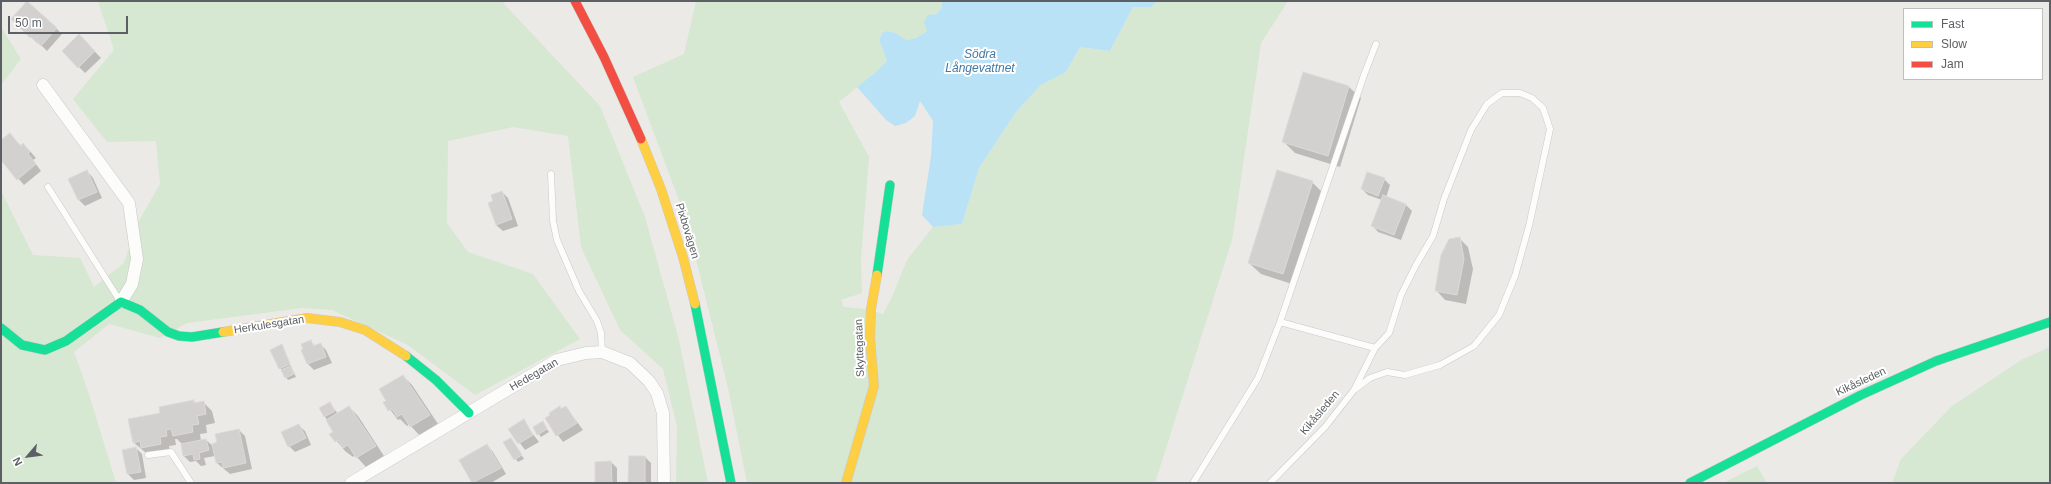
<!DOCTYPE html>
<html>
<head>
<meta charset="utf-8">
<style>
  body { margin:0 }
  #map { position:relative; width:2051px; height:484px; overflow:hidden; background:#eceae6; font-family:Helvetica,sans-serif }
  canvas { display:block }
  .frame { position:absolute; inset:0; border:2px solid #5c6064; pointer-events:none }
  .legend { position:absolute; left:1903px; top:8px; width:140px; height:72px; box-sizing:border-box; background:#fff; border:1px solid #bebfc1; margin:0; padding:5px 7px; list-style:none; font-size:12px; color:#5c6064 }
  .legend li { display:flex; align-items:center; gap:8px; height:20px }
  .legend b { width:20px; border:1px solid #bebfc1 }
  .north { position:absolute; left:8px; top:436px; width:40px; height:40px; -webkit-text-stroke:3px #fff; paint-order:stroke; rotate:242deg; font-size:11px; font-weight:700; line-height:16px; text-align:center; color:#5c6064 }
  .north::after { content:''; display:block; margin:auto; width:14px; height:18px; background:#5c6064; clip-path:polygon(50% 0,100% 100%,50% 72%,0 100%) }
  .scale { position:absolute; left:8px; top:16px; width:120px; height:18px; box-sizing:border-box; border:2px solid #5c6064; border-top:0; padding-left:5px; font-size:12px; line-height:14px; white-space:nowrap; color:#5c6064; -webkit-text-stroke:3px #fff; paint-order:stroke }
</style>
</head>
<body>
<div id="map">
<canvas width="2051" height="484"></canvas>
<div class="frame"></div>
<ul class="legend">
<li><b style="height:5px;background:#16e098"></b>Fast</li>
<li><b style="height:5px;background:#ffcf43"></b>Slow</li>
<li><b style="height:5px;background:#f24e42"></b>Jam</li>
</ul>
<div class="north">N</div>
<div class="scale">50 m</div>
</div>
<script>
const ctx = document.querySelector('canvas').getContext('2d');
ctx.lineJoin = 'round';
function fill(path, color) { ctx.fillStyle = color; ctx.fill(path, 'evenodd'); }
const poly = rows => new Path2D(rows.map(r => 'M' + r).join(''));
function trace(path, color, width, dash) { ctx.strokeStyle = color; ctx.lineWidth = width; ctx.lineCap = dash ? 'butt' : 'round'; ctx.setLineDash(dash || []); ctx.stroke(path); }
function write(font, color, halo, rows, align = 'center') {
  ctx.font = font + ' Helvetica,sans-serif'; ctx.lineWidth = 4; ctx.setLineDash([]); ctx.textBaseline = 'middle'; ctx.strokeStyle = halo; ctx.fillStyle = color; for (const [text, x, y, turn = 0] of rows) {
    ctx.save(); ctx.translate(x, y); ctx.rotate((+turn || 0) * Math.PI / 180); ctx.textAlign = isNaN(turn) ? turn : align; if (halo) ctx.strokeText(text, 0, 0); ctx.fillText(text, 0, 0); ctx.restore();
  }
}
fill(poly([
  [98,1,503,1,505,5,600,106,645,217,679,340,708,483,676,483,677,426,663,369,620,330,581,247,568,136,513,127,448,141,447,223,468,252,533,274,580,339,475,395,408,345,332,310,302,308,187,323,160,338,109,324,74,352,89,394,116,483,1,483,1,191,33,255,80,258,94,287,124,263,137,224,160,184,156,141,107,142,73,99,114,50],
  [696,1,942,1,942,7,927,31,916,38,906,40,896,33,887,31,882,33,879,40,887,59,877,71,839,102,869,157,861,258,862,293,841,300,844,307,867,309,883,314,891,299,907,260,933,227,962,224,979,168,1016,112,1041,85,1066,72,1080,47,1110,51,1133,7,1151,7,1158,1,1288,1,1261,43,1232,240,1155,483,747,483,728,388,686,219,633,77,684,54],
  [1,27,21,59,1,85],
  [2050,347,2050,483,1892,483,1901,459,1952,406,2021,360],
  [1757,466,1767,483,1723,483]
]), '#d6e7d2');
fill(poly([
  [942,1,1158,1,1151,7,1133,7,1110,51,1080,47,1066,72,1041,85,1016,112,979,168,962,224,933,227,922,215,931,156,933,121,920,101,915,116,906,123,895,126,886,120,857,87,877,71,887,60,879,40,882,33,887,31,896,33,906,40,916,38,927,31,924,22,928,15,937,14,942,7]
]), '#bae2f6');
fill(poly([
  [12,19,56,28,62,34,47,51,38,42,37,43],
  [79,35,101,58,85,73,63,51],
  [1304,73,1349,87,1361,98,1340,167,1295,153,1283,141],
  [10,134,21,146,23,144,29,150,36,158,33,160,41,171,24,185,1,159,1,141],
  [87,171,93,178,102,198,85,206,79,200,69,180],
  [1384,179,1390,185,1386,198,1406,205,1412,211,1401,240,1378,232,1372,225,1382,200,1368,195,1362,189],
  [1312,182,1324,194,1295,285,1261,274,1249,263],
  [502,192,508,198,518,226,503,231,496,225,494,201],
  [1459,238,1468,247,1473,269,1466,304,1445,300,1436,290],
  [310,341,315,346,320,344,326,350,332,363,314,370,308,364,303,351],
  [281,345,296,377,288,380,280,368],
  [403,376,412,385,438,424,420,436,409,424,407,426,400,419,398,420,385,403,388,401],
  [193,401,195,403,203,402,212,411,215,423,206,425,207,433,200,434,201,441,206,440,214,447,239,430,245,436,252,469,230,474,217,463,215,456,204,458,206,465,201,466,196,461,190,462,184,456,182,444,177,439,175,439,176,445,169,446,170,453,151,457,133,442,161,414],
  [330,403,338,414,349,407,358,416,384,456,366,467,355,455,353,457,345,451,331,434,334,432,320,408],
  [566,407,583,430,563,442,546,419],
  [523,421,539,442,525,450,510,429],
  [543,423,549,432,541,437,534,428],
  [298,425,305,431,311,445,295,452,289,446],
  [513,442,524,459,518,462,504,443],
  [487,445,493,452,506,474,491,483,473,483,461,460],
  [136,448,142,454,146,478,134,480,128,474,123,451],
  [645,457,651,463,651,483,631,483,629,481],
  [611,462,617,468,617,483,596,483]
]), '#0003');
const building = poly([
  [27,1,57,28,41,46,31,37,30,38,11,19,27,1],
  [79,34,95,51,78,68,62,51,79,34],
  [1303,72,1349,86,1328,156,1282,142,1303,72],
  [10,133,20,146,23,143,30,152,28,154,36,164,17,180,1,160,1,140,10,133],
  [87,170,97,192,78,200,68,179,87,170],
  [1277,170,1313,181,1283,274,1248,263,1277,170],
  [1367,172,1385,178,1378,196,1361,189,1367,172],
  [502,191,512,219,496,225,488,203,493,201,491,195,502,191],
  [1383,195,1406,204,1394,235,1371,226,1383,195],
  [1460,237,1464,259,1457,295,1435,291,1441,255,1449,239,1460,237],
  [311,340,313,346,321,343,326,357,307,364,301,350,303,349,301,344,311,340],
  [282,344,290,364,279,369,270,350,282,344],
  [290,366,294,374,285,378,281,370,290,366],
  [403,375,430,415,410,427,402,414,397,417,392,409,388,411,383,402,386,401,379,389,403,375],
  [194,400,194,403,204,401,206,414,197,416,199,424,192,425,193,432,173,436,171,429,166,430,167,436,160,437,161,444,141,448,140,441,133,443,128,419,160,413,159,407,194,400],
  [330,402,335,411,324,417,319,408,330,402],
  [349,406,376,446,356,458,348,445,343,448,338,440,335,442,329,434,333,432,326,420,349,406],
  [560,406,561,409,566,406,577,423,556,436,545,418,550,415,549,413,560,406],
  [524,419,533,435,518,444,508,429,524,419],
  [543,421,547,429,537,435,533,427,543,421],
  [299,424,306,438,288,447,281,432,299,424],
  [239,429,246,463,223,468,222,462,216,463,212,444,217,442,215,434,239,429],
  [511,438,522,455,514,460,503,442,511,438],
  [206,439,209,450,199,453,200,459,194,460,193,454,183,456,181,444,206,439],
  [487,444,501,468,472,483,459,460,487,444],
  [136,447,141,472,127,474,122,450,136,447],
  [629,456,645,456,645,482,628,482,629,456],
  [611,461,612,483,595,483,595,462,611,461]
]);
fill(building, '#d3d1cf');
trace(building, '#dcd9d6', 1);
const lane = poly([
  [551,174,553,221,557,240,579,291,597,321,601,333,602,352],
  [48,187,120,301],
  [1280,322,1375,348],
  [148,455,171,452,191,483],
  [1193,483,1258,378,1280,322,1364,75,1376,44],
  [1270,483,1325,427,1354,390,1375,348,1389,333,1401,295,1416,265,1433,236,1444,199,1471,130,1487,104,1502,93,1520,93,1532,98,1543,108,1550,129,1529,226,1515,276,1499,315,1474,346,1440,365,1405,375,1387,372,1370,378,1354,390]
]);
const street = poly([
  [43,85,129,203,137,259,132,284,121,302],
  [351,483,557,360,586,353,602,352,630,363,649,381,657,393,663,413,664,483]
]);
const fast = poly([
  [877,275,890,185],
  [695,304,731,483],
  [1,328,22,345,45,350,66,341,121,302,140,310,168,332,179,336,192,337,223,332],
  [406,356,436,380,469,413],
  [1690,483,1861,395,1936,361,2050,322]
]);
const slow = poly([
  [641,139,661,189,683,257,695,304],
  [223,332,307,318,340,322,365,330,406,356],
  [846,483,874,386,870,338,871,309,877,275]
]);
const jam = poly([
  [575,1,604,57,641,139]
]);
trace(lane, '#c8c9c8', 7);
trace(street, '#c8c9c8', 13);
trace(fast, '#c8c9c8', 10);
trace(slow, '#c8c9c8', 10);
trace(jam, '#c8c9c8', 10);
trace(lane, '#fcfcfb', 6);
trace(street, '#fcfcfb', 12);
trace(fast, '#16e098', 9);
trace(slow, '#ffcf43', 9);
trace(jam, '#f24e42', 9);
write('11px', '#5c6064', '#fff', [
  ["Pixbovägen",687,231,73],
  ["Herkulesgatan",269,325,-9],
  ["Skyttegatan",860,348,-92],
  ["Hedegatan",534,375,-30],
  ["Kikåsleden",1861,382,-25],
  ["Kikåsleden",1320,413,-50]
]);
write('italic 12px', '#407aa7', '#fff', [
  ["Södra",980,55],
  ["Långevattnet",980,69]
]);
</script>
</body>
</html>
